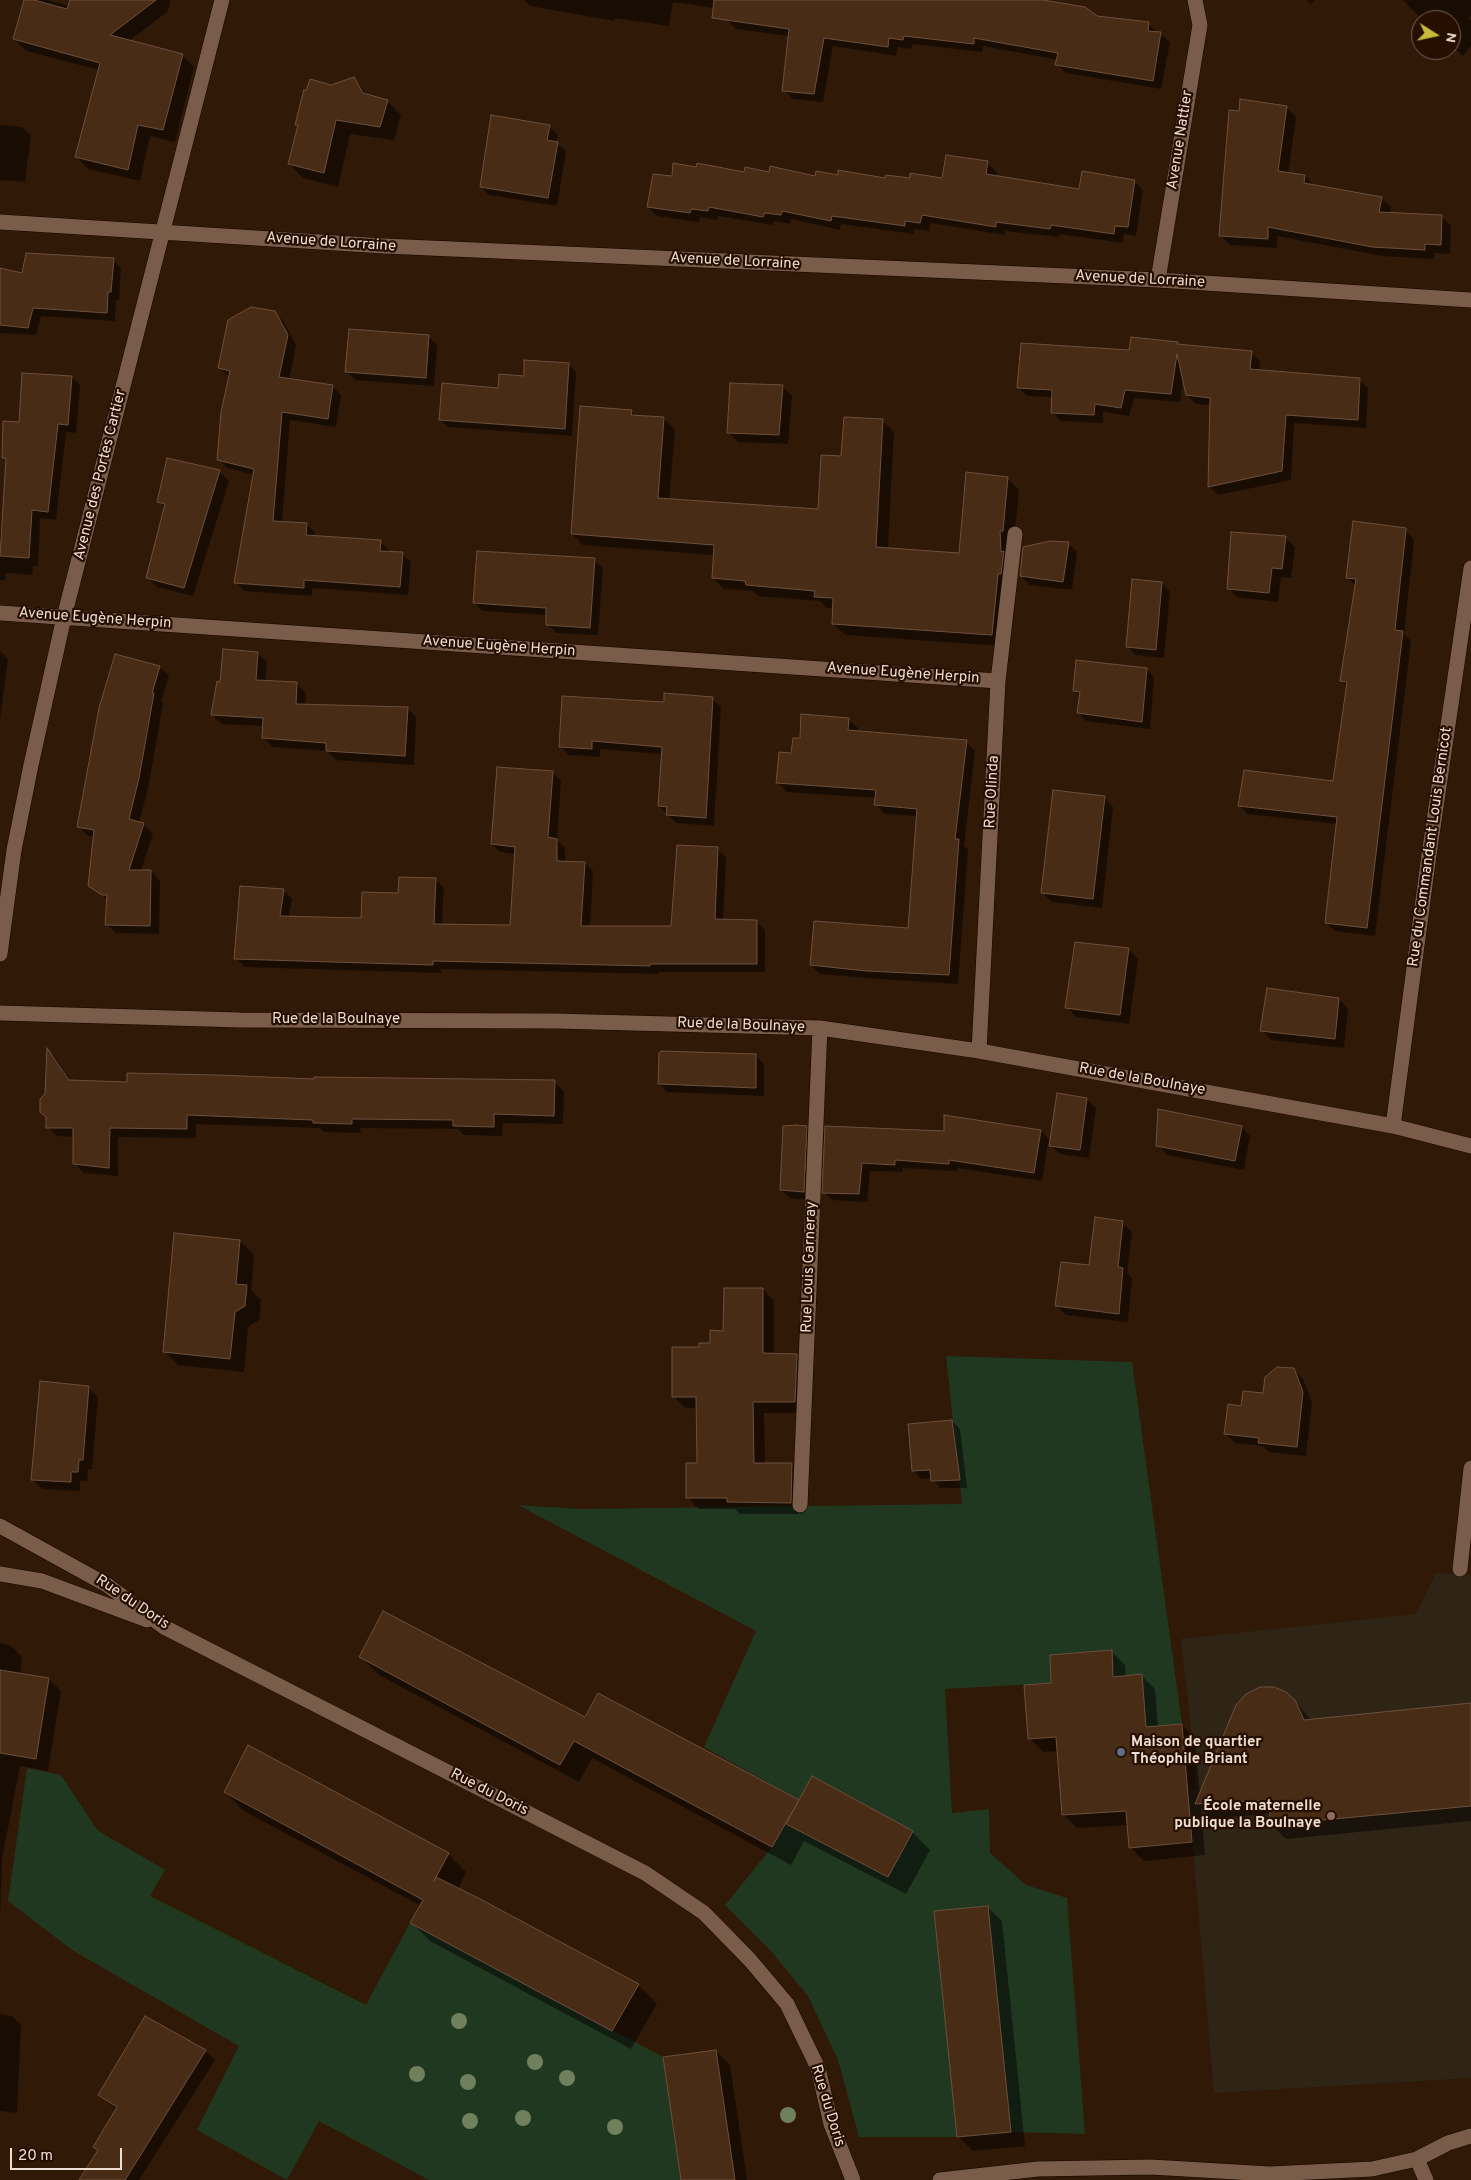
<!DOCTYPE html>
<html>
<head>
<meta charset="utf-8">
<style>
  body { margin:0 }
  #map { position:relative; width:1471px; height:2180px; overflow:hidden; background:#301907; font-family:Overpass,sans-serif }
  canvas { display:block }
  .north { position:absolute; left:1411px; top:10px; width:50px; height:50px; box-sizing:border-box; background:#260f01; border:1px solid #766155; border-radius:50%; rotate:100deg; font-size:14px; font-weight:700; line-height:20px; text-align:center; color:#eeddd2 }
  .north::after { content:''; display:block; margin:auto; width:18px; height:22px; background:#c8bb3b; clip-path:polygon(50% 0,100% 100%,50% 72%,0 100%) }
  .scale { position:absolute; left:10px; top:2148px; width:112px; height:22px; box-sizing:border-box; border:2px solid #eeddd2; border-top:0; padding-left:6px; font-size:15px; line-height:18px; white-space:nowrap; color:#eeddd2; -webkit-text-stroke:4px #260f01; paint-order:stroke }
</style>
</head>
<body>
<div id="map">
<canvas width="1471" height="2180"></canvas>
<div class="north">N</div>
<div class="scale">20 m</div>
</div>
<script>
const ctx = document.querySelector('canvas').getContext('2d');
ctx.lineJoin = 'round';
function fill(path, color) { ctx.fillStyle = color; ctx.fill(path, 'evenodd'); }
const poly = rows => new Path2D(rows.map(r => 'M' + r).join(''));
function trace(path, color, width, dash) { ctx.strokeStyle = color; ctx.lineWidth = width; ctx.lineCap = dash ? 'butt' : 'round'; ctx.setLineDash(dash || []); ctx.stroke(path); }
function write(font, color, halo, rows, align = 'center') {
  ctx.font = font + ' Overpass,sans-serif'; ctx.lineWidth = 4.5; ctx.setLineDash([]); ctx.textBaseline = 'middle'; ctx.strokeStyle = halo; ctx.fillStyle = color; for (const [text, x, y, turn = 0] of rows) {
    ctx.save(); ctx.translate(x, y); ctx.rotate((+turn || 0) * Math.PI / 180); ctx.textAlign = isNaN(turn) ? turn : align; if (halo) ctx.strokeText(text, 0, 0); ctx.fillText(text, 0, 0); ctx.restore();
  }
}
fill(poly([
  [1436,1573,1471,1575,1471,2078,1214,2093,1188,1790,1196,1789,1195,1765,1181,1639,1416,1614]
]), '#2f2516');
fill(poly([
  [946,1356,1132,1362,1182,1724,1146,1727,1142,1674,1113,1677,1111,1650,1050,1655,1051,1683,945,1689,952,1813,989,1809,990,1853,1026,1885,1067,1898,1085,2134,1011,2132,988,1906,934,1912,957,2137,859,2137,838,2060,808,1996,771,1951,725,1905,772,1847,786,1824,888,1877,912,1831,812,1776,799,1800,704,1747,756,1631,518,1505,580,1509,962,1504],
  [27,1768,61,1775,97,1830,165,1870,150,1896,366,2005,410,1923,663,2057,681,2180,429,2180,319,2121,287,2180,197,2130,239,2046,72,1950,8,1901]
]), '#203820');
fill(poly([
  [25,0,47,0,70,6,71,0,171,0,167,12,129,41,182,55,194,67,175,142,150,136,140,181,88,169,77,157,99,70,26,51,15,39],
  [524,0,1035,0,1097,17,1148,24,1170,42,1161,89,1066,73,1057,64,1058,60,983,46,982,52,912,44,911,49,898,47,896,56,833,46,823,102,793,99,784,90,789,36,736,29,727,20,728,10,673,2,669,26,615,18,615,21,530,6],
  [1306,0,1315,0,1311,4],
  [1403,0,1471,0,1471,15,1468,18,1471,20,1471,46,1463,56,1451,45,1451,20,1423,20],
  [353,79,369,96,387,101,401,115,394,140,350,134,338,187,303,178,289,164,299,127,296,124,331,86],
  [1287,108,1296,117,1288,174,1305,176,1314,186,1381,198,1391,207,1390,213,1441,216,1451,226,1450,254,1434,253,1434,259,1382,256,1277,236,1277,248,1230,245,1221,236,1240,112],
  [0,125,22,127,31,136,25,182,0,180],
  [549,126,558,135,556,143,566,151,557,206,489,195,481,187],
  [987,163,997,172,996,177,1080,191,1134,181,1143,190,1136,236,1124,234,1123,243,1060,234,1059,237,1005,231,1005,235,931,223,929,231,914,229,914,234,841,224,840,230,791,219,790,224,774,221,772,225,718,216,717,220,700,217,699,222,657,216,648,207,673,178,745,173,816,177,839,176,886,180,943,180],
  [113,260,121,268,119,300,116,300,115,321,41,316,36,335,0,333,0,269,23,274],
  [274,312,283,321,296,345,289,380,332,386,341,395,336,427,290,420,282,522,306,524,315,532,314,537,380,542,389,550,389,553,402,554,411,562,408,595,312,588,312,596,244,591,236,582,255,475,227,468,219,459,230,377,219,368],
  [428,336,437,345,434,386,355,380,347,372],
  [1177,343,1180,345,1251,352,1260,361,1259,371,1359,380,1368,388,1366,428,1294,423,1291,480,1218,495,1209,486,1211,405,1196,404,1187,395,1183,378,1180,402,1134,398,1129,416,1103,412,1103,423,1061,421,1052,412,1053,397,1027,396,1018,387,1130,351],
  [568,364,576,372,572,436,448,427,440,420,525,377],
  [71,377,80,385,76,433,66,432,56,520,40,518,38,566,33,566,32,575,6,573,5,580,0,580,0,531,3,532,7,461,3,457,20,423],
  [782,386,792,396,788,444,738,442,728,432],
  [631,411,636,417,664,418,675,430,669,500,819,511,842,457,883,421,894,432,888,549,960,554,1008,479,1019,490,1003,646,845,635,833,624,834,608,827,608,820,601,758,596,753,591,724,589,713,578,714,555,583,545,572,534],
  [219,471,229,481,193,596,157,587,147,577,165,508,158,501],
  [1405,529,1414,540,1404,634,1411,641,1375,936,1335,931,1326,923,1338,824,1248,814,1239,805,1334,782,1348,687,1342,681,1356,586,1347,577],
  [1285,537,1295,547,1291,578,1281,577,1278,602,1237,597,1228,588],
  [1068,543,1077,552,1072,590,1030,585,1021,576],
  [594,560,603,568,598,635,556,633,547,624,547,615,482,611,474,602],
  [1162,583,1170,592,1164,658,1136,655,1128,647],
  [0,651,8,659,0,720],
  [257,653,267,662,265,682,297,684,306,693,305,705,407,708,416,717,414,765,336,760,327,751,273,747,264,738,264,726,222,724,212,715,221,684],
  [160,667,169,676,161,702,163,704,148,788,139,823,143,824,153,834,141,871,151,871,160,881,159,934,116,933,106,924,108,900,89,885,94,837,88,836,78,826],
  [1146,669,1154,677,1150,729,1086,721,1078,713,1080,696,1074,690],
  [712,699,721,707,714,826,676,823,659,806,663,754,600,749,600,757,569,755,560,746,665,703],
  [848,719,858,728,857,732,966,742,975,751,964,846,968,849,958,984,877,979,820,974,811,965,909,930,917,816,885,814,876,805,876,798,787,792,778,783,801,739],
  [552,772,561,781,557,840,565,848,565,862,585,863,593,871,590,927,673,927,717,849,726,857,723,920,756,921,765,930,765,972,658,972,658,974,441,969,441,973,244,967,236,958,284,891,292,899,289,917,362,919,399,894,436,880,444,888,442,925,512,927,516,854,500,852,492,844],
  [1104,797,1113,807,1102,908,1052,902,1043,893],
  [1129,950,1138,959,1129,1024,1076,1017,1067,1007],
  [1339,999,1348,1009,1344,1048,1271,1040,1262,1030],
  [48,1051,56,1058,72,1082,128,1084,315,1081,554,1082,564,1091,563,1124,503,1123,502,1136,464,1135,458,1129,360,1128,361,1133,324,1132,320,1128,196,1124,196,1138,118,1137,118,1176,84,1173,74,1163,74,1137,57,1136,48,1127],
  [756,1056,764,1064,764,1096,667,1092,659,1084],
  [1087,1099,1096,1108,1089,1158,1060,1154,1048,1143,1042,1181,957,1168,957,1171,903,1168,902,1172,870,1171,867,1202,832,1200,824,1192,826,1128,945,1133,1041,1131,1051,1141],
  [806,1127,815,1136,813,1200,791,1199,781,1190],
  [1241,1127,1250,1136,1244,1170,1167,1155,1158,1145],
  [1122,1222,1132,1232,1127,1273,1132,1278,1128,1322,1066,1315,1057,1306,1090,1267],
  [240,1241,254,1255,251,1290,261,1300,259,1320,248,1327,244,1372,178,1365,164,1351],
  [763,1289,774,1301,774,1355,796,1355,808,1367,806,1413,764,1413,765,1464,792,1464,803,1476,802,1514,740,1514,735,1509,699,1509,687,1497,698,1465,698,1408,685,1408,674,1397,701,1349,711,1344,724,1332],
  [1293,1369,1303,1379,1312,1402,1306,1456,1269,1452,1263,1446,1235,1443,1226,1434,1242,1407,1264,1395],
  [88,1387,98,1397,92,1469,88,1469,87,1481,80,1481,80,1491,42,1489,32,1479],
  [952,1421,960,1429,967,1488,940,1488,932,1478,921,1479,914,1471],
  [0,1643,10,1645,22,1657,20,1675,49,1679,61,1691,48,1771,20,1766,2,1859,0,1920],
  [1111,1651,1125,1665,1126,1677,1141,1675,1155,1689,1158,1727,1182,1725,1195,1739,1200,1796,1295,1701,1311,1720,1471,1704,1471,1821,1286,1839,1272,1825,1271,1814,1211,1818,1201,1808,1205,1855,1144,1861,1130,1847,1128,1825,1077,1828,1063,1814,1058,1751,1043,1752,1030,1738,1052,1684],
  [361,1657,585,1719,599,1695,799,1802,912,1832,930,1850,906,1894,804,1841,791,1865,592,1758,579,1782,379,1675],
  [225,1792,448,1854,466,1872,458,1889,638,1985,657,2004,631,2049,430,1941,412,1923,421,1906,244,1811],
  [987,1907,1002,1921,1025,2146,973,2151,959,2137],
  [0,2014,12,2016,21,2025,17,2113,0,2111],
  [205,2051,215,2060,139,2180,81,2180,99,2150,117,2110,100,2095],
  [716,2051,730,2065,747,2180,682,2180]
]), '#0007');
const building = poly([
  [24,0,34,0,67,9,70,0,156,0,110,35,183,54,163,130,138,125,128,170,75,157,100,63,13,39,24,0],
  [714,0,1043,0,1085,7,1097,16,1149,22,1148,31,1161,32,1153,81,1055,65,1058,53,974,38,974,44,904,36,903,40,889,38,888,47,824,38,814,94,782,91,789,29,712,18,714,0],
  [354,77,363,93,388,100,380,127,336,120,324,173,288,164,298,125,295,125,304,89,306,91,310,79,331,85,354,77],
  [1240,99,1287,106,1278,171,1305,175,1304,183,1382,197,1379,212,1442,215,1441,245,1425,244,1425,250,1372,247,1268,227,1268,239,1219,236,1229,110,1239,111,1240,99],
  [491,115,550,125,547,140,558,142,548,198,480,187,491,115],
  [946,155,988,161,986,174,1079,189,1082,171,1135,180,1128,227,1115,226,1114,234,1051,225,1050,229,996,222,996,227,922,215,920,223,905,221,905,226,832,216,831,221,782,211,781,215,765,213,763,217,709,207,708,211,691,209,690,213,647,207,653,174,672,176,673,163,696,167,697,163,744,172,745,167,769,172,770,166,815,176,816,171,838,175,838,170,885,178,886,175,910,178,910,173,942,178,946,155],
  [26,253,114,258,111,292,108,292,107,313,33,308,28,328,0,325,0,268,22,273,26,253],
  [251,307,275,311,288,335,279,377,333,385,328,419,282,412,273,521,307,523,306,535,381,540,380,551,403,552,400,587,304,580,304,588,234,583,254,469,217,460,221,412,230,371,218,368,228,320,251,307],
  [349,329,429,335,426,378,345,372,349,329],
  [1131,337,1178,342,1177,344,1252,351,1250,369,1360,378,1358,420,1286,415,1282,471,1208,487,1210,398,1186,395,1177,354,1171,394,1125,390,1121,408,1095,404,1094,415,1051,413,1052,390,1017,388,1021,343,1129,350,1131,337],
  [524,360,569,363,565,429,439,420,442,383,498,388,499,374,524,376,524,360],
  [22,373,72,376,68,425,58,424,48,512,32,510,29,558,0,556,6,458,2,458,3,421,19,422,22,373],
  [730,383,783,385,779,435,727,433,730,383],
  [580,406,632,410,631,415,664,417,658,498,818,509,821,455,841,456,844,417,883,419,876,547,959,553,966,472,1008,477,1003,531,1000,531,1001,552,1004,551,1001,574,998,574,992,635,832,624,833,598,814,597,815,591,746,585,745,581,712,578,714,545,571,534,580,406],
  [167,458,220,470,184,588,146,578,165,504,157,502,167,458],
  [1353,521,1406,528,1406,530,1395,630,1403,631,1367,928,1325,923,1337,817,1238,806,1244,770,1333,781,1347,682,1340,681,1356,579,1346,578,1353,521],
  [1231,532,1286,536,1282,569,1272,568,1269,593,1227,589,1231,532],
  [1050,541,1069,542,1063,582,1020,576,1023,547,1050,541],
  [477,551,595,558,590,628,546,625,546,608,473,603,477,551],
  [1132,579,1162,582,1156,650,1126,647,1132,579],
  [223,649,258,652,256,680,297,682,296,704,408,707,405,756,326,751,326,743,262,738,263,718,211,715,217,681,220,682,223,649],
  [115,654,160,666,152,693,154,693,139,778,129,819,144,823,129,870,151,870,150,926,105,925,107,895,102,895,88,886,94,830,77,827,99,708,115,654],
  [1076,660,1147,668,1142,722,1077,713,1080,692,1073,691,1076,660],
  [664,693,713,697,706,818,666,815,667,807,658,806,662,747,592,741,592,749,559,747,562,696,664,702,664,693],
  [801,714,849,718,848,730,967,740,955,839,959,839,949,975,867,971,810,965,814,921,908,928,917,809,874,805,876,790,776,783,779,752,791,753,793,738,800,738,801,714],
  [497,767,553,771,548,837,557,839,557,861,585,862,581,926,671,926,677,845,718,847,715,919,757,920,757,964,650,964,650,966,433,961,433,965,234,959,240,886,284,889,280,916,361,918,362,892,398,893,399,877,436,878,434,924,510,925,515,847,491,844,497,767],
  [1053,790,1105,796,1093,899,1041,893,1053,790],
  [1075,942,1129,948,1120,1015,1065,1008,1075,942],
  [1267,988,1339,998,1335,1039,1260,1031,1267,988],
  [47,1048,69,1080,127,1082,127,1073,217,1075,314,1079,314,1077,555,1080,554,1116,494,1114,494,1127,453,1126,453,1120,352,1119,352,1124,313,1123,313,1120,187,1115,187,1129,110,1128,109,1168,73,1164,73,1128,46,1128,46,1117,40,1112,40,1099,45,1094,47,1048],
  [661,1051,756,1054,756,1088,658,1084,659,1053,661,1051],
  [1057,1093,1087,1098,1080,1150,1049,1146,1057,1093],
  [1158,1109,1242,1126,1235,1161,1156,1146,1158,1109],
  [944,1115,1041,1130,1034,1173,949,1160,949,1164,895,1160,895,1165,862,1163,859,1194,822,1193,825,1126,944,1131,944,1115],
  [796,1125,807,1126,804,1192,780,1190,783,1126,796,1125],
  [1095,1217,1123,1221,1118,1267,1123,1268,1119,1314,1055,1306,1061,1262,1089,1265,1095,1217],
  [174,1233,240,1240,236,1284,247,1285,245,1306,235,1312,230,1359,163,1352,174,1233],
  [724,1288,763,1288,763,1353,797,1354,795,1402,753,1402,754,1463,792,1463,791,1503,727,1502,727,1498,686,1498,686,1463,697,1463,696,1397,672,1397,672,1347,699,1347,699,1343,710,1343,710,1330,723,1331,724,1288],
  [1277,1367,1294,1368,1303,1392,1297,1447,1258,1443,1259,1438,1224,1434,1228,1404,1241,1406,1243,1391,1263,1393,1265,1377,1277,1367],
  [40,1381,89,1386,83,1460,79,1460,78,1472,71,1472,71,1482,31,1480,40,1381],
  [952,1420,960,1480,931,1481,930,1470,912,1471,908,1424,952,1420],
  [383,1611,585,1717,598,1693,799,1800,772,1847,574,1741,560,1765,359,1657,383,1611],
  [1112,1650,1113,1677,1142,1674,1146,1727,1182,1724,1192,1842,1129,1848,1126,1811,1062,1815,1056,1737,1028,1739,1024,1685,1051,1683,1050,1655,1112,1650],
  [0,1670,49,1678,36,1759,0,1753,0,1670],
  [1260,1687,1274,1687,1286,1692,1295,1700,1304,1720,1471,1703,1471,1806,1271,1825,1268,1800,1195,1804,1236,1705,1246,1694,1260,1687],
  [248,1745,449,1853,434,1881,436,1877,482,1900,639,1984,612,2031,410,1923,423,1900,224,1792,248,1745],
  [812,1776,913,1831,888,1877,786,1824,812,1776],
  [988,1906,1011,2132,957,2137,934,1911,988,1906],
  [145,2016,206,2050,125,2180,79,2180,98,2150,93,2147,117,2107,98,2095,145,2016],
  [716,2050,735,2180,681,2180,663,2057,716,2050]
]);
fill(building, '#482c16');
trace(building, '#6c503d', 1);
const minor = poly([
  [0,222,384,246,1158,280,1471,300],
  [1158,280,1200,25,1195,0],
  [0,613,998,681],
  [0,954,14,850,31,765,64,617,222,0],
  [0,1013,240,1020,556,1021,820,1028,979,1051,1393,1126,1471,1146],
  [979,1051,998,681,1015,534],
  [1393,1126,1429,855,1471,568],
  [800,1505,820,1028],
  [0,1526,107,1585,164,1627,645,1873,704,1913,750,1960,787,2004,818,2068,831,2124,853,2180],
  [1460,1569,1471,1468],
  [0,1574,42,1581,147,1620],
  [1417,2159,1426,2180],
  [940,2180,1038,2169,1151,2167,1270,2174,1372,2169,1417,2159,1448,2143,1471,2136]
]);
trace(minor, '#170400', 16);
trace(minor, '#795d4a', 15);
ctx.fillStyle = '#70805d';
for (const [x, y] of [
  [459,2021],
  [535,2062],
  [417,2074],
  [567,2078],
  [468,2082],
  [788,2115],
  [523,2118],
  [470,2121],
  [615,2127]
]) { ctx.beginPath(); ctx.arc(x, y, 8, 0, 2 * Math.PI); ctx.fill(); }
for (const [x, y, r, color] of [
  [1121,1752,5,"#5c6f8a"],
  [1331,1816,5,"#8d6e63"]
]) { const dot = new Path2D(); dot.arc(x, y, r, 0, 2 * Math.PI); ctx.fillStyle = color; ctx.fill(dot); trace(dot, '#260f01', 2); }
write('15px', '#eeddd2', '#260f01', [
  ["Avenue Nattier",1181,140,-81],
  ["Avenue de Lorraine",331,243,4],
  ["Avenue de Lorraine",735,262,3],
  ["Avenue de Lorraine",1140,280,3],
  ["Avenue des Portes Cartier",101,475,-76],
  ["Avenue Eugène Herpin",95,619,4],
  ["Avenue Eugène Herpin",499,647,4],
  ["Avenue Eugène Herpin",903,674,4],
  ["Rue Olinda",993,792,-87],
  ["Rue du Commandant Louis Bernicot",1431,847,-82],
  ["Rue de la Boulnaye",336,1020],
  ["Rue de la Boulnaye",741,1026,2],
  ["Rue de la Boulnaye",1142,1080,10],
  ["Rue Louis Garneray",810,1267,-88],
  ["Rue du Doris",132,1603,34],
  ["Rue du Doris",489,1793,27],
  ["Rue du Doris",827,2106,73]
]);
write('bold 15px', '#eeddd2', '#260f01', [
  ["Maison de quartier",1131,1743],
  ["Théophile Briant",1131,1760],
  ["École maternelle",1321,1807,"right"],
  ["publique la Boulnaye",1321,1824,"right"]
], 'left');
</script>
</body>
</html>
